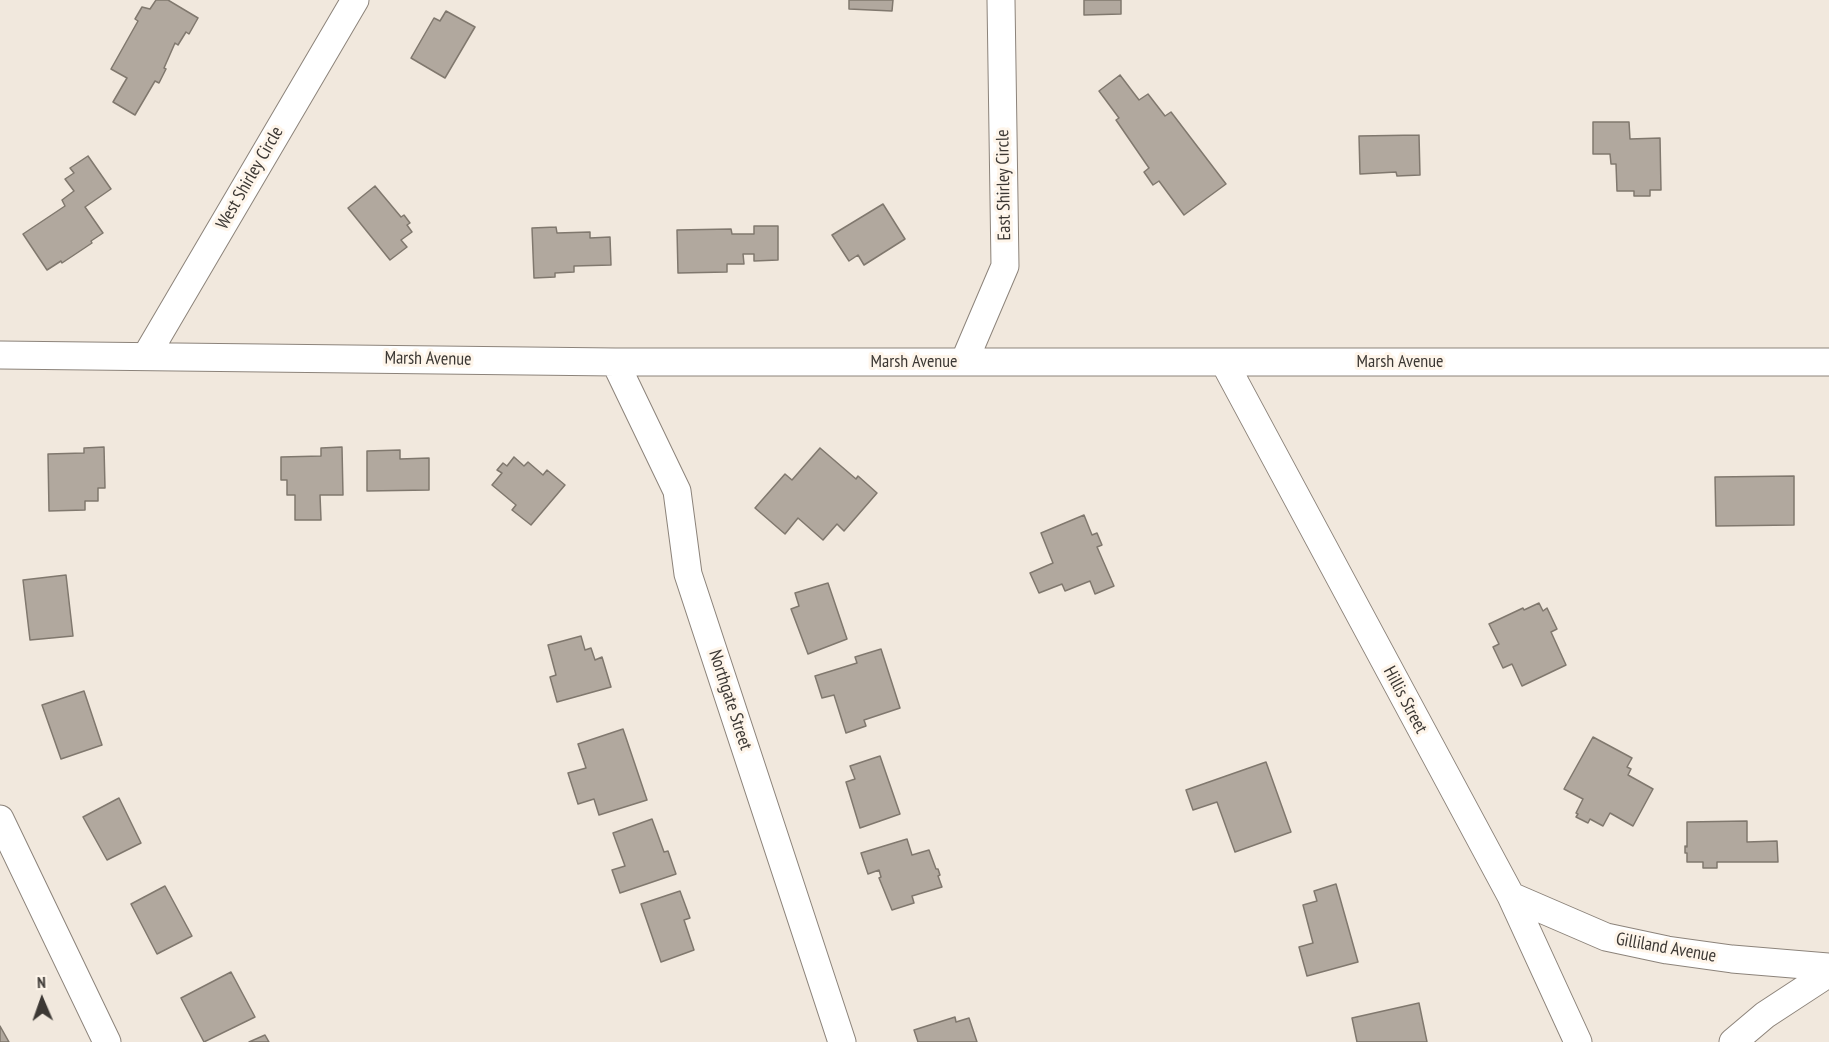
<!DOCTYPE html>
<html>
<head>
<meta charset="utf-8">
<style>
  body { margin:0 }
  #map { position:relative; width:1829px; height:1042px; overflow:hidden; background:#f1e8dd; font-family:"PT Sans Narrow",sans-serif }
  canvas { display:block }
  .north { position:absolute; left:12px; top:970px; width:60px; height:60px; -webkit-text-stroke:4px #fef5ea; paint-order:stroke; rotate:358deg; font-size:16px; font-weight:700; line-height:24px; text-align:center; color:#3c3834 }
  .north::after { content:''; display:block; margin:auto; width:21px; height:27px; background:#3c3834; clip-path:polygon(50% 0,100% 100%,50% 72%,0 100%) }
</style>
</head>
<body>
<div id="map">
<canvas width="1829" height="1042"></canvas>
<div class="north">N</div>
</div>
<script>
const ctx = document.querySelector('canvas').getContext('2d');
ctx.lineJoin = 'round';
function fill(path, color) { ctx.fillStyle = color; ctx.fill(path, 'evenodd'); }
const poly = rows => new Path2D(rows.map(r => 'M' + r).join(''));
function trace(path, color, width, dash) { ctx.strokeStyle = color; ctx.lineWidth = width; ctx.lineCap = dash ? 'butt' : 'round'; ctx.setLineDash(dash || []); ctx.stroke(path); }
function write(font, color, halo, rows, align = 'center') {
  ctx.font = font + ' "PT Sans Narrow",sans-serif'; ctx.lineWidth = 6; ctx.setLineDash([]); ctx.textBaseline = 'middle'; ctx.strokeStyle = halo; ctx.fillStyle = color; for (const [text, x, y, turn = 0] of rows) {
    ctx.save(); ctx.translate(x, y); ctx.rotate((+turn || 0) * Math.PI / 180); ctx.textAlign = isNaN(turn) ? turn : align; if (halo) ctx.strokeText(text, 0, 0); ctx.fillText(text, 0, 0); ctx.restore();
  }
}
const building = poly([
  [156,0,168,0,198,18,189,34,186,32,178,45,175,43,164,68,166,69,159,83,155,81,135,115,113,102,127,78,111,69,138,21,135,19,142,7,150,9,156,0],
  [849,0,893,0,892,11,849,9,849,0],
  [1084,0,1121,0,1121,14,1084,15,1084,0],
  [446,11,475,27,445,78,411,58,434,18,440,21,446,11],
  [1120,75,1139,100,1148,94,1165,116,1171,112,1226,184,1184,215,1159,181,1153,185,1144,172,1149,168,1116,120,1119,118,1099,91,1120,75],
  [1593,122,1629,122,1630,139,1660,138,1661,190,1650,190,1650,196,1634,196,1634,191,1617,191,1616,164,1611,164,1610,154,1593,154,1593,122],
  [1419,135,1420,175,1397,176,1396,172,1360,174,1359,136,1419,135],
  [88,156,111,189,85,207,103,233,91,241,92,243,62,263,61,261,47,270,23,234,65,206,62,200,74,191,65,179,74,173,70,168,88,156],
  [375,186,401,217,404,215,410,223,407,225,412,232,401,240,407,247,390,260,348,208,375,186],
  [883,204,905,239,864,265,858,255,849,261,832,235,883,204],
  [754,226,778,226,778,260,754,261,754,254,743,254,744,264,727,264,727,272,678,273,677,230,731,229,732,234,754,234,754,226],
  [556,227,557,233,590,232,590,238,610,237,611,265,574,266,574,272,555,273,555,277,534,278,532,228,556,227],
  [104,447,105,488,98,488,98,501,85,501,85,510,49,511,48,454,84,453,84,448,104,447],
  [342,447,343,495,320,495,321,520,295,520,295,495,287,495,287,480,281,480,281,457,321,456,321,448,342,447],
  [820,448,856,479,858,476,877,493,844,531,837,524,823,540,798,518,785,534,755,508,785,474,792,480,820,448],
  [400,450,400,459,429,458,429,490,367,491,367,451,400,450],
  [514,457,524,466,528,462,543,475,547,470,565,485,531,525,512,510,516,505,492,485,502,473,497,470,503,463,507,466,514,457],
  [1794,476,1794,525,1716,526,1715,477,1794,476],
  [1084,515,1092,535,1097,533,1102,545,1097,547,1114,586,1095,594,1090,581,1065,591,1062,584,1039,593,1030,573,1053,563,1041,533,1084,515],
  [66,575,73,636,30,640,23,580,66,575],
  [828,583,847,639,808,654,791,609,799,606,795,593,828,583],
  [1539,603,1543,611,1547,608,1557,629,1551,632,1566,665,1522,686,1512,664,1503,668,1493,647,1499,644,1489,624,1523,608,1524,610,1539,603],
  [581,636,585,650,591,648,595,660,602,657,611,687,557,702,550,677,556,675,548,645,581,636],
  [881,649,900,708,864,720,866,726,846,733,834,695,822,698,815,676,857,663,855,657,881,649],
  [84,691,102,745,61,759,42,705,84,691],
  [623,729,647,800,599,815,594,799,578,804,568,773,586,768,578,744,623,729],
  [1593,737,1632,758,1627,767,1631,769,1628,775,1653,789,1633,826,1610,813,1603,826,1590,819,1588,823,1576,817,1578,814,1576,813,1583,799,1564,789,1593,737],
  [880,756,900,814,860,828,846,782,855,779,850,766,880,756],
  [1266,762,1291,832,1235,852,1217,802,1193,810,1186,790,1266,762],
  [119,798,141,843,107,860,83,817,119,798],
  [652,819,664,852,668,851,676,874,620,893,612,870,625,866,613,833,652,819],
  [1747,821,1747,842,1777,841,1778,862,1717,862,1717,868,1703,868,1703,862,1687,862,1687,853,1685,853,1685,846,1687,847,1687,822,1747,821],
  [907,839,912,855,929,850,936,869,938,869,940,875,938,876,942,887,912,896,914,903,892,910,879,878,881,877,879,870,868,874,861,853,907,839],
  [1336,884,1358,962,1307,976,1299,947,1313,943,1303,905,1317,901,1314,891,1336,884],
  [165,886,192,936,157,954,131,904,165,886],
  [680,891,690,918,684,920,694,950,661,962,641,904,680,891],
  [231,972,255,1017,204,1042,181,998,231,972],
  [1419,1003,1427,1042,1357,1042,1352,1018,1419,1003],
  [955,1017,956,1022,969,1018,977,1042,918,1042,914,1030,955,1017],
  [0,1026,9,1042,0,1042,0,1026],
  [265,1035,269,1042,249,1042,265,1035]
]);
fill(building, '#b1a89e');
trace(building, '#80786e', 1.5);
const street = poly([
  [0,355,615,362,1829,362],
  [146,356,355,0],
  [615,362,677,491,688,574,842,1042],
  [964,362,1005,266,1001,0],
  [1224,362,1511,896,1578,1042],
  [0,819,107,1042],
  [1511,896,1606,937,1667,950,1732,959,1829,967],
  [1733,1042,1765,1015,1829,973]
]);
trace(street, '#8c837a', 29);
trace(street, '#fff', 27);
write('18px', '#3c3834', '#fef5ea', [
  ["West Shirley Circle",250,178,-60],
  ["East Shirley Circle",1004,185,-91],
  ["Marsh Avenue",428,359,1],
  ["Marsh Avenue",914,362],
  ["Marsh Avenue",1400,362],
  ["Northgate Street",730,700,72],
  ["Hillis Street",1405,700,62],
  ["Gilliland Avenue",1666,948,10]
]);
</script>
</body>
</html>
